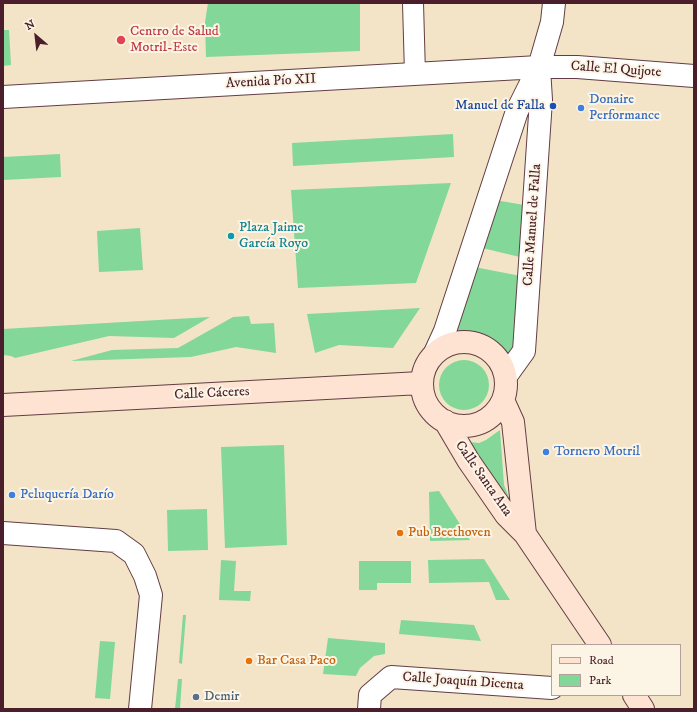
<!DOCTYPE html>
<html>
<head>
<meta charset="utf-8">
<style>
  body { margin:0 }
  #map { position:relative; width:697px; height:712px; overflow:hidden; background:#f3e4c8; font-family:"IM FELL DW Pica",serif }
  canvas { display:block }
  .frame { position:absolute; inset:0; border:4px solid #4a1f2b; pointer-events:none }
  .legend { position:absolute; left:551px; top:644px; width:130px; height:52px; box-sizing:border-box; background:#fcf5e5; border:1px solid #b59f9b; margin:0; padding:5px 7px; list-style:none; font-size:12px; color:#4a1f2b }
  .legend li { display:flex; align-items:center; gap:8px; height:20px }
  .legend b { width:20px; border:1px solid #b59f9b }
  .north { position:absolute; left:16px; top:16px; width:40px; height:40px; -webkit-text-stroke:3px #fcf5e5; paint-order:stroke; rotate:332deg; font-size:11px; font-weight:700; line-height:16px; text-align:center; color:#4a1f2b }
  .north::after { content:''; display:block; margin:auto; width:14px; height:18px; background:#4a1f2b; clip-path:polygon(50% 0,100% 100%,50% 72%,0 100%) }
</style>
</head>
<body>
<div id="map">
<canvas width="697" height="712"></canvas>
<div class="frame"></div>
<ul class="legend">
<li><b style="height:5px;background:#fee3d2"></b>Road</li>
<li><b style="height:11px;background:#82d799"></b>Park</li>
</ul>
<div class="north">N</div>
</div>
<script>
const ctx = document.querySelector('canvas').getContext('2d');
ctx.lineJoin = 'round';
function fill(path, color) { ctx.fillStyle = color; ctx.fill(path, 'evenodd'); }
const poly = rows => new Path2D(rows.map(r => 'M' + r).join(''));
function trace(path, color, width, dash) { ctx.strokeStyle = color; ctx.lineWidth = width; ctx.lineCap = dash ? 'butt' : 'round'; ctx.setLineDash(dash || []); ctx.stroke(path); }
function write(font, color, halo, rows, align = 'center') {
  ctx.font = font + ' "IM FELL DW Pica",serif'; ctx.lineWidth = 4; ctx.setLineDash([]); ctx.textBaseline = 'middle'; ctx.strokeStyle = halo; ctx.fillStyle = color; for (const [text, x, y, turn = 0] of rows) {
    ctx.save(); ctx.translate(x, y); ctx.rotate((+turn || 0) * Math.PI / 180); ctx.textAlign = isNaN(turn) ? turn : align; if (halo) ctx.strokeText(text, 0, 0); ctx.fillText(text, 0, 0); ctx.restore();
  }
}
fill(poly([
  [208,3,360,3,360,51,206,57,205,22],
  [3,30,9,30,11,65,3,66],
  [453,134,454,157,293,166,292,143],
  [60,154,61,177,3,180,3,157],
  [451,183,416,283,298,288,291,190],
  [489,199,530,206,528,259,474,246],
  [140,228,143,270,99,272,97,231],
  [469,266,526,277,520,349,508,365,499,351,487,343,472,338,459,337,445,341],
  [420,308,393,348,339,345,315,353,307,314],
  [249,316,251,324,274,323,276,353,236,347,191,357,71,361,112,350,178,348,233,317],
  [210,317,174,338,109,336,15,358,11,356,3,355,3,329],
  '439 385a25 25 0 1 1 50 0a25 25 0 1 1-50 0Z',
  [500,430,504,485,514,510,469,442,479,443,486,440],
  [284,445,287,545,225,548,221,447],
  [439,491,470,540,430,541,429,492],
  [207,509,208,550,168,551,167,510],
  [484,559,510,600,496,600,489,582,429,583,428,560],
  [221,560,236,561,234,591,251,591,250,601,219,600],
  [359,561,411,561,411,583,377,583,377,590,359,590],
  [183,615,186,615,182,664,179,663],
  [401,620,474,625,481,641,399,634],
  [328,638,385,643,385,654,374,656,360,668,356,676,323,674],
  [100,641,115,642,110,699,95,698],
  [178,679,182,679,180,709,175,709]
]), '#82d799');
const pedestrian = poly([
  [413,3,415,74]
]);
const minor = poly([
  [3,97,539,67,577,67,694,76],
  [435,353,445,331,517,111,539,67,552,22,554,3],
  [506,376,524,351,541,100,539,68],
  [3,533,116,541,134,554,145,576,151,595,140,709],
  [369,709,370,695,391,677,552,688]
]);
const secondary = poly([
  '422 384a42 42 0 1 1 84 0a42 42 0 1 1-84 0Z',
  [503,400,513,422,525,534],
  [3,405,421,383],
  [445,421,468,460,506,515,525,534,600,645],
  [634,695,643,709]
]);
trace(pedestrian, '#633d43', 22);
trace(minor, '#633d43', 24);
trace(secondary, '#633d43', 24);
trace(pedestrian, '#fff', 20);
trace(minor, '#fff', 22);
trace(secondary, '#fee3d2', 22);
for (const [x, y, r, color] of [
  [121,40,5,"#e0444e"],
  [553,106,4,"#1a4fb4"],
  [581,108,4,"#3f7fe0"],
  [231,236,4,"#0f9aa8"],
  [546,452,4,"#3f7fe0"],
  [12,495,4,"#3f7fe0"],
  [400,533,4,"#e8710a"],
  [249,661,4,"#e8710a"],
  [196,697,4,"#5c6f8a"]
]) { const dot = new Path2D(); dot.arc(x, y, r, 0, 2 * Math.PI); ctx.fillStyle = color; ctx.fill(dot); trace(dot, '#fcf5e5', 1.5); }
write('14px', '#be3a42', '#fcf5e5', [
  ["Centro de Salud",130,32],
  ["Motril-Este",130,48]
], 'left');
write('14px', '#4a1f2b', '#fcf5e5', [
  ["Calle El Quijote",616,70,4],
  ["Avenida Pío XII",271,82,-3],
  ["Calle Manuel de Falla",533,225,-86],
  ["Calle Cáceres",212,394,-3],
  ["Calle Santa Ana",483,479,55],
  ["Calle Joaquín Dicenta",463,682,4]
]);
write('14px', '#366cbe', '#fcf5e5', [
  ["Donaire",589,100],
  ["Performance",589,116],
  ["Tornero Motril",554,452],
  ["Peluquería Darío",20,495]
], 'left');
write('14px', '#164399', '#fcf5e5', [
  ["Manuel de Falla",545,106]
], 'right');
write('14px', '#0d838f', '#fcf5e5', [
  ["Plaza Jaime",239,228],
  ["García Royo",239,244]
], 'left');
write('14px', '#c56008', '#fcf5e5', [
  ["Pub Beethoven",408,533],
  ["Bar Casa Paco",257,661]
], 'left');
write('14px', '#4e5e75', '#fcf5e5', [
  ["Demir",204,697]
], 'left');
</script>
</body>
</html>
